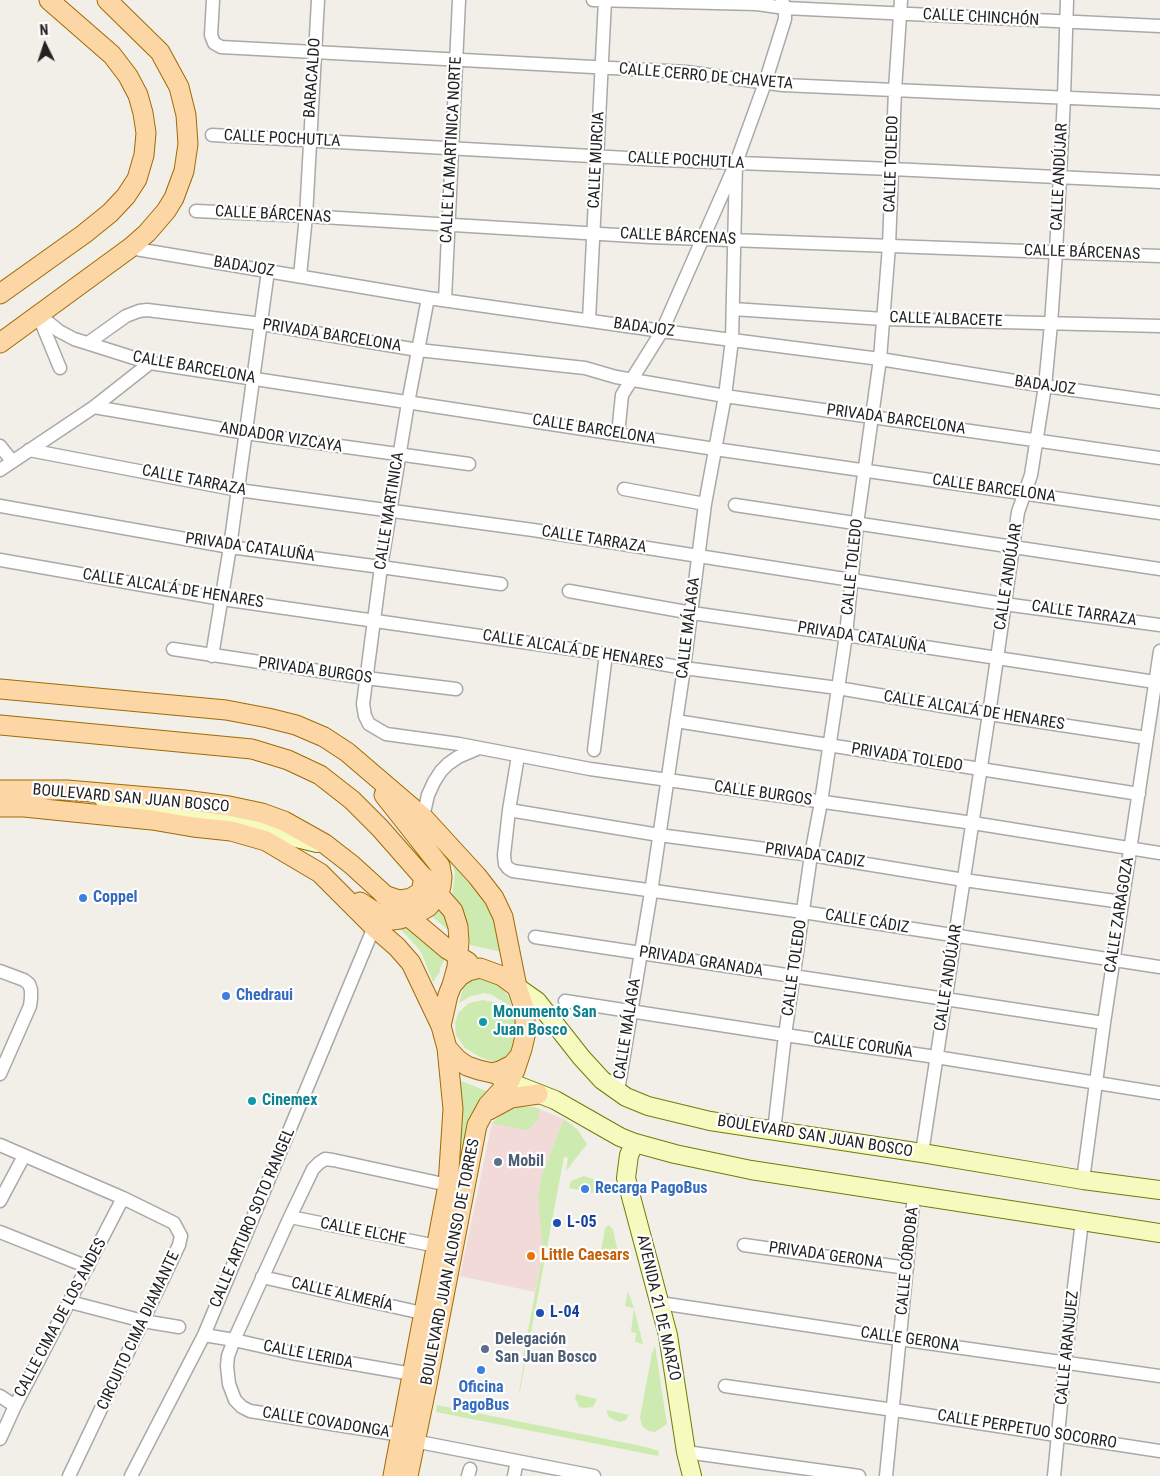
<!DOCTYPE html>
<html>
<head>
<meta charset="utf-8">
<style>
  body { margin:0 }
  #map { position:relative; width:1160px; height:1476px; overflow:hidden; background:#f2efe9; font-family:"Roboto Condensed",sans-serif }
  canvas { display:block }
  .north { position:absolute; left:20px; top:20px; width:50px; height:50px; -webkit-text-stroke:4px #fff; paint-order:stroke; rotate:356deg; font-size:14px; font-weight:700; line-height:20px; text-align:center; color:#222 }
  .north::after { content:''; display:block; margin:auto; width:18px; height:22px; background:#222; clip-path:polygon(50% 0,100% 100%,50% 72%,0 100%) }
</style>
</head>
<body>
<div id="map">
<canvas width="1160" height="1476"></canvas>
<div class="north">N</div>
</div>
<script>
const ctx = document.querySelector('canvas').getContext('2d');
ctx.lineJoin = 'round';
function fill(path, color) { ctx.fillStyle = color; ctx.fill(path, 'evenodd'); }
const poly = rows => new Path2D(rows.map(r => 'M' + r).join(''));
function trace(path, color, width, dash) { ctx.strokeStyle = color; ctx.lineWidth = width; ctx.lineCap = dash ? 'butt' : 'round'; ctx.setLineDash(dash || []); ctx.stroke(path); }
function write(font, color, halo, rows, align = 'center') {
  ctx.font = font + ' "Roboto Condensed",sans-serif'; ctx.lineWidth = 4.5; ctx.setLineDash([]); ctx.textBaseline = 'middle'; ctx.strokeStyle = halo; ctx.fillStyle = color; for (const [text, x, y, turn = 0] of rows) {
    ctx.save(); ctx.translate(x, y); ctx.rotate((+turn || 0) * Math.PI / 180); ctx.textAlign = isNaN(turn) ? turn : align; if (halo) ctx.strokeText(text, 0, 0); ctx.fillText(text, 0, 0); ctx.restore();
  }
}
fill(poly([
  [521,1107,534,1107,564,1119,542,1174,543,1251,535,1292,460,1276,492,1123,506,1111]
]), '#f2dad9');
fill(poly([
  [399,802,478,891,494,915,502,952,470,945,469,930,464,914,452,897,455,872,453,867],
  [438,908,444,910,449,929,447,929,430,915],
  [396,925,405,925,445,959,440,968,440,972,433,982,421,952,411,940],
  [476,978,495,983,504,990,509,998,512,1007,492,995,485,993,471,996,459,1003,464,986,468,981],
  [483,1000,497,1003,502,1008,507,1020,511,1019,511,1014,514,1017,516,1034,515,1045,509,1059,496,1063,480,1057,465,1048,456,1035,455,1023,458,1013,469,1003],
  [459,1080,489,1092,456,1192,454,1192,460,1152,461,1116],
  [521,1107,534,1107,540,1109,538,1119,529,1129,523,1130,492,1123,506,1111],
  [564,1119,577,1129,587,1144,566,1171,568,1158,564,1157,520,1391,519,1391,525,1358,523,1357,543,1251,538,1198,542,1174],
  [584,1176,596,1180,599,1186,599,1194,589,1192,590,1188,581,1186,580,1190,569,1188,571,1181],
  [609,1225,613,1230,620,1261,600,1257,605,1228],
  [628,1291,634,1308,643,1344,635,1342,636,1333,631,1332,634,1308,625,1306],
  [655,1346,667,1424,655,1432,649,1431,642,1426,640,1417,652,1353],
  [576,1394,597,1399,593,1407,583,1408,579,1407,575,1398],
  [437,1405,646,1447,659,1451,658,1456,436,1412],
  [606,1410,629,1415,626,1420,619,1422,609,1417]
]), '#cdebb0');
const street = poly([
  [213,0,211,35,214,43,221,47,686,72,783,85,1160,102],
  [593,0,757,4,785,8,1160,26],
  [212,135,663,160,892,169,1160,182],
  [196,211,306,216,650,237,1160,256],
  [130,248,428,298,662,331,880,359,1045,386,1160,402],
  [300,276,306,216,318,0],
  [428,298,408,403,381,567,363,704,365,716,369,724,386,734,459,744,590,769,973,823,1160,853],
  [445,300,459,0],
  [733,309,884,319,1160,326],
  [38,314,59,331,74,339,150,363,715,449,1160,513],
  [39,317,60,368],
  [589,320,605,0],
  [88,343,126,316,139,311,147,310,262,324,418,350,585,368,616,377,725,396,1160,458],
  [94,407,246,433,469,464],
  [618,434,622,395,662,331,736,163,765,83,785,19,785,8,782,0],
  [0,446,12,461],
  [29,450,238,490,533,530,1004,604,1160,625],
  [0,470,94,407,150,363],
  [624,489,705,504],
  [735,505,1160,569],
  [0,506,230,547,381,567,501,584],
  [0,560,222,599,606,654,684,668,838,688,989,714,1147,738],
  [569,591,692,613,846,635,1155,682],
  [173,649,366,678,456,689],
  [212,656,230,547,268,271],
  [676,721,1139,794],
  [594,750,606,654],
  [518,756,509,810,504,855,505,864,508,868,513,871,803,912,1160,967],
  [509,810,659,835,811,855,964,880,1122,902],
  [423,817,428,795,434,782,441,771,448,764,458,757,479,748],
  [535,937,1104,1023],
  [0,971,24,980,29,984,31,990,31,998,30,1006,0,1074],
  [565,1001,785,1035,936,1057,1160,1093],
  [618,1091,651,892,684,668,705,504,725,396,732,340,736,163],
  [774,1131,785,1035,811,855,821,802,846,635,857,524,880,359,889,246,895,90,901,0],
  [0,1145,123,1198,174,1223,181,1236,179,1245,69,1476],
  [922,1153,989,714,1013,547,1018,512,1031,475,1045,386,1051,324,1056,252,1064,98,1067,0],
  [1083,1180,1104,1023,1160,651],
  [0,1201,24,1156],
  [290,1217,437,1246],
  [0,1232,88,1267],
  [744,1245,907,1268],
  [262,1277,422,1313],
  [70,1302,143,1321,179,1327],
  [660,1303,899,1339,1160,1376],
  [204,1335,234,1340,292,1353,412,1374],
  [725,1386,894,1410,1160,1451],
  [0,1396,15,1406],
  [401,1435,250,1411,242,1407,235,1400,229,1384,227,1366,228,1356,234,1340,290,1217,313,1169,319,1163,325,1159,333,1160,448,1185],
  [0,1439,15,1406,123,1198],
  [414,1441,594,1476],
  [686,1452,859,1476],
  [131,1476,204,1335,374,927],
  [468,1476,470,1469],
  [514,1476,517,1461],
  [886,1476,914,1195],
  [1054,1476,1065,1362,1082,1221]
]);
const secondary = poly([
  [103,798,110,803,185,812,192,815,198,821,200,828],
  [193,827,203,816,228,816,259,823,292,837,317,843],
  [517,987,537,1001,581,1057,602,1080,626,1097,648,1106,710,1121,922,1153,1083,1180,1160,1190],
  [497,1075,509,1082,555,1100,620,1137,635,1143,675,1154,751,1170,1160,1233],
  [635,1143,629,1155,626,1178,668,1335,686,1452,692,1476]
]);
const primary = poly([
  [0,294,84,234,110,213,126,196,137,179,144,155,146,133,143,113,138,95,128,76,112,55,49,0],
  [0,343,130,248,147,233,166,211,174,198,184,171,188,144,186,115,179,87,160,52,107,0],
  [0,689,226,710,268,718,296,725,324,737,347,752,423,817,477,876,494,898,503,917,517,987],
  [0,725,252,749,288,760,320,775,352,800,380,828,453,911,458,927,459,941,457,967,452,985],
  [0,790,67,790,184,800,229,806,262,813,284,821,325,844,352,865,409,917,447,949,468,962],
  [0,807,24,807,152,820,193,827,231,831,266,841,320,873,374,927,397,947,411,963,441,1026],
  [384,895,399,900,411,898,421,892,424,877],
  [360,902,383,917,392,920,400,919,416,914,428,907,439,894,441,886,442,877,440,866,384,795],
  [489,1110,511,1098,538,1094],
  [393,1476,448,1185,453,1109,447,1048],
  [408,1476,426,1389,477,1125,488,1105,509,1082,515,1070,522,1049,525,1036,525,1011,517,987,502,976,480,968,468,971,460,976,452,985,448,995,441,1026,447,1048,457,1059,467,1066,479,1070,492,1073,500,1071,512,1065,518,1058]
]);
trace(street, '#a9a9a9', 15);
trace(secondary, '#707d05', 20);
trace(primary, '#a06b00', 21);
trace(street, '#fff', 12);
trace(secondary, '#f7fabf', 18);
trace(primary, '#fcd6a4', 19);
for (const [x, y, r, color] of [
  [83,898,5,"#3f7fe0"],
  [226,996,5,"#3f7fe0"],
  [483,1022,5,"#0f9aa8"],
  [252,1101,5,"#0f9aa8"],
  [498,1162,5,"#5c6f8a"],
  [585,1189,5,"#3f7fe0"],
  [557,1223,5,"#1a4fb4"],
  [531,1256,5,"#e8710a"],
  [540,1313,5,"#1a4fb4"],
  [485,1349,5,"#5c6f8a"],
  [481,1370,5,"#3f7fe0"]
]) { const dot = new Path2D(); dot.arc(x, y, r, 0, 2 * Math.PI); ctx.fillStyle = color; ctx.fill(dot); trace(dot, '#fff', 2); }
write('16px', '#222', '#fff', [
  ["CALLE CHINCHÓN",981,18,3],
  ["CALLE CERRO DE CHAVETA",706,77,5],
  ["BARACALDO",313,78,-86],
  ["CALLE POCHUTLA",282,139,3],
  ["CALLE LA MARTINICA NORTE",452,150,-87],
  ["CALLE MURCIA",597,160,-87],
  ["CALLE POCHUTLA",686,161,3],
  ["CALLE TOLEDO",892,164,-88],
  ["CALLE ANDÚJAR",1060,177,-87],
  ["CALLE BÁRCENAS",273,215,3],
  ["CALLE BÁRCENAS",678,237,3],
  ["CALLE BÁRCENAS",1082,253,2],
  ["BADAJOZ",244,267,9],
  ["CALLE ALBACETE",946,320,2],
  ["BADAJOZ",644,328,8],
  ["PRIVADA BARCELONA",332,336,9],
  ["CALLE BARCELONA",194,368,10],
  ["BADAJOZ",1045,386,8],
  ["PRIVADA BARCELONA",896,420,8],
  ["CALLE BARCELONA",594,430,9],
  ["ANDADOR VIZCAYA",281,438,9],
  ["CALLE TARRAZA",194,481,11],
  ["CALLE BARCELONA",994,489,8],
  ["CALLE MARTINICA",390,511,-81],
  ["CALLE TARRAZA",594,540,9],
  ["PRIVADA CATALUÑA",250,548,8],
  ["CALLE TOLEDO",853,567,-84],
  ["CALLE ANDÚJAR",1009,577,-81],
  ["CALLE ALCALÁ DE HENARES",173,589,9],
  ["CALLE TARRAZA",1084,614,8],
  ["CALLE MÁLAGA",689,628,-83],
  ["PRIVADA CATALUÑA",862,638,9],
  ["CALLE ALCALÁ DE HENARES",573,650,9],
  ["PRIVADA BURGOS",315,671,8],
  ["CALLE ALCALÁ DE HENARES",974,711,9],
  ["PRIVADA TOLEDO",907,758,9],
  ["CALLE BURGOS",763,794,8],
  ["BOULEVARD SAN JUAN BOSCO",131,799,5],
  ["PRIVADA CADIZ",815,856,8],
  ["CALLE ZARAGOZA",1120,915,-81],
  ["CALLE CÁDIZ",867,922,9],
  ["PRIVADA GRANADA",701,962,9],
  ["CALLE TOLEDO",795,968,-82],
  ["CALLE ANDÚJAR",949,978,-81],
  ["CALLE MÁLAGA",628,1029,-81],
  ["CALLE CORUÑA",863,1046,8],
  ["BOULEVARD SAN JUAN BOSCO",815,1137,9],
  ["CALLE ARTURO SOTO RANGEL",253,1218,-67],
  ["CALLE ELCHE",363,1232,11],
  ["PRIVADA GERONA",826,1256,8],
  ["CALLE CÓRDOBA",908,1261,-84],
  ["BOULEVARD JUAN ALONSO DE TORRES",451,1262,-79],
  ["CALLE ALMERÍA",342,1295,13],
  ["AVENIDA 21 DE MARZO",658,1308,77],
  ["CALLE CIMA DE LOS ANDES",61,1318,-62],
  ["CIRCUITO CIMA DIAMANTE",139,1331,-65],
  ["CALLE GERONA",910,1340,8],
  ["CALLE ARANJUEZ",1068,1348,-84],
  ["CALLE LERIDA",308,1355,11],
  ["CALLE COVADONGA",326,1423,9],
  ["CALLE PERPETUO SOCORRO",1027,1430,9]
]);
write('bold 16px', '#366cbe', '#fff', [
  ["Coppel",93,898],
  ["Chedraui",236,996],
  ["Recarga PagoBus",595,1189],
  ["Oficina",481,1388,"center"],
  ["PagoBus",481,1406,"center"]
], 'left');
write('bold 16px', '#0d838f', '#fff', [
  ["Monumento San",493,1013],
  ["Juan Bosco",493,1031],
  ["Cinemex",262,1101]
], 'left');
write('bold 16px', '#4e5e75', '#fff', [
  ["Mobil",508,1162],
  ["Delegación",495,1340],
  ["San Juan Bosco",495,1358]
], 'left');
write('bold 16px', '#164399', '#fff', [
  ["L-05",567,1223],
  ["L-04",550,1313]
], 'left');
write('bold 16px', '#c56008', '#fff', [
  ["Little Caesars",541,1256]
], 'left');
</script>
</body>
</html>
